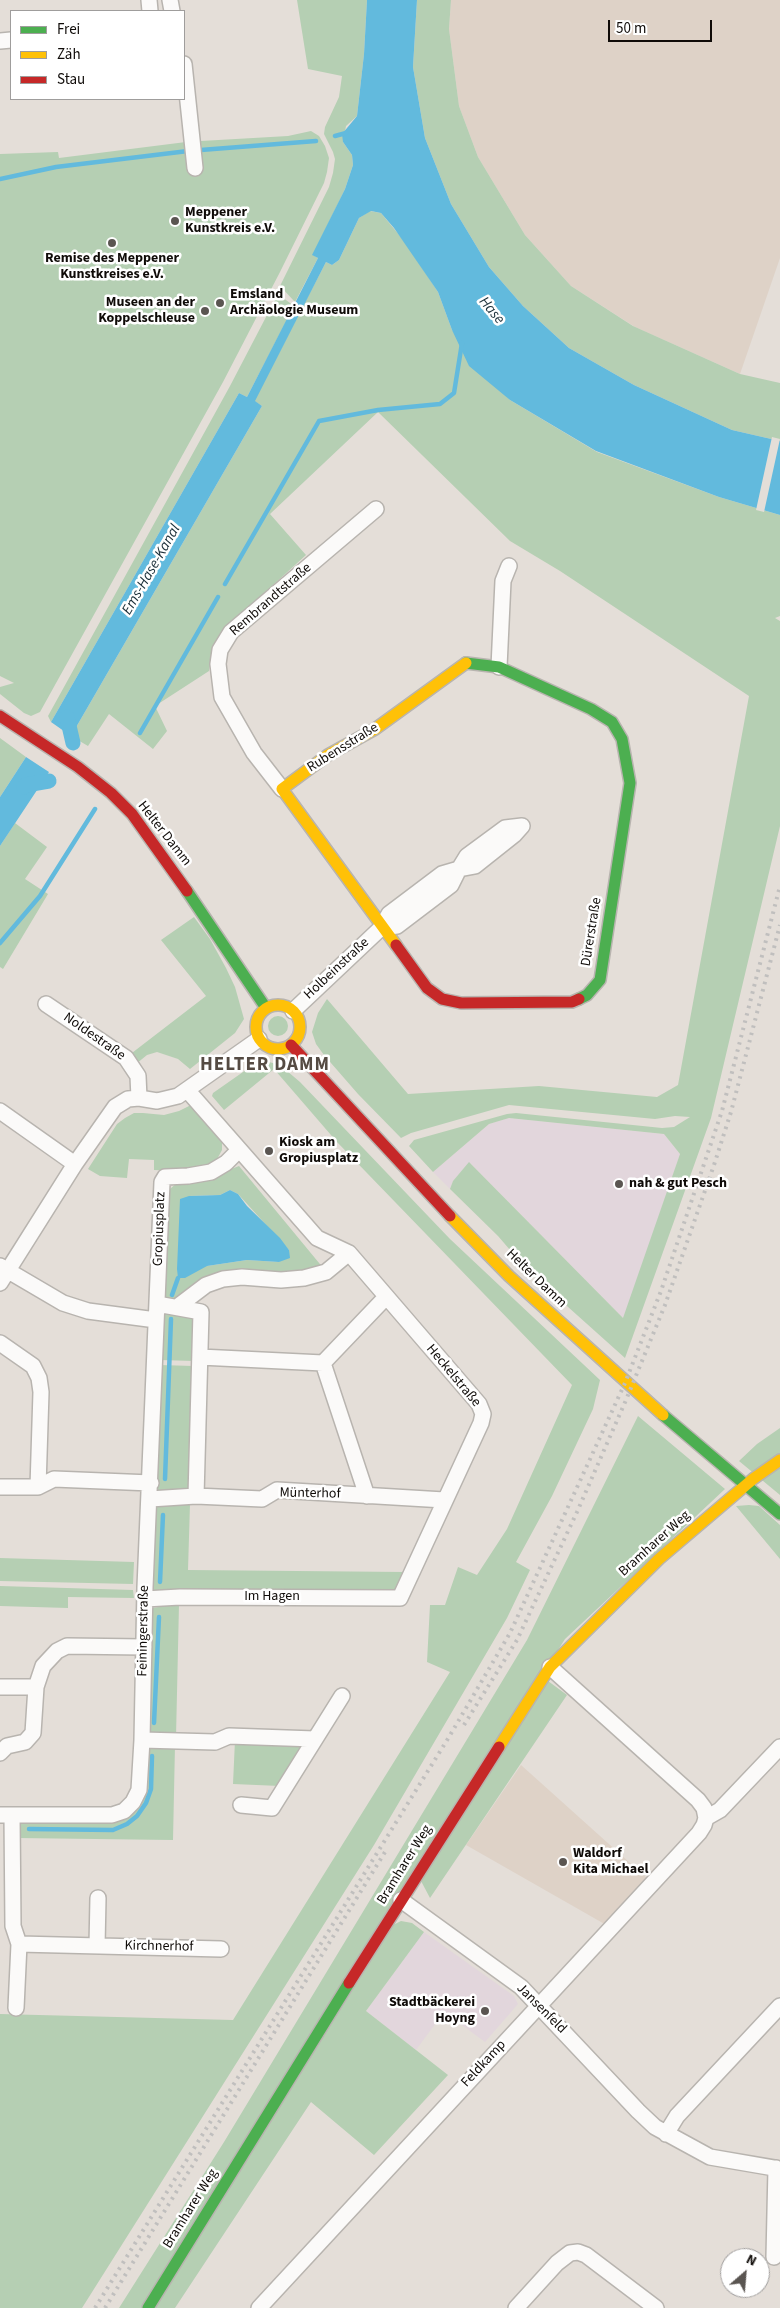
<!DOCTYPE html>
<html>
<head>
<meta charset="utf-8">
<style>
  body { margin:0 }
  #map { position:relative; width:780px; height:2308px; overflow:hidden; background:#e4ded8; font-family:"Source Sans 3",sans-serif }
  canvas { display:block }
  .legend { position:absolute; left:10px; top:10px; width:175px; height:90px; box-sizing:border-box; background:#fff; border:1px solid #9f9d9c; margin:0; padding:6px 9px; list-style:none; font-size:15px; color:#0f0b08 }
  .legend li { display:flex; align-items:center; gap:10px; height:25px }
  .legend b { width:25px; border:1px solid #9f9d9c }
  .north { position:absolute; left:720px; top:2248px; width:50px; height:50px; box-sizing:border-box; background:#fff; border:1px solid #9f9d9c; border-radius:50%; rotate:27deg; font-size:14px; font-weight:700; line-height:20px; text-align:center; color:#0f0b08 }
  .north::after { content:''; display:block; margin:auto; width:18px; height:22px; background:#5a5551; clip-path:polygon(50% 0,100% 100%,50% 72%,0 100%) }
  .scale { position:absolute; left:608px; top:20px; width:104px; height:22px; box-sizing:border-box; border:2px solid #0f0b08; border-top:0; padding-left:6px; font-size:15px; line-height:18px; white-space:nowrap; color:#0f0b08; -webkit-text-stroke:4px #fff; paint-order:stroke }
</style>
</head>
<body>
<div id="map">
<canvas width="780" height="2308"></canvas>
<ul class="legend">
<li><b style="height:6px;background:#4caf50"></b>Frei</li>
<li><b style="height:6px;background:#ffc107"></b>Zäh</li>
<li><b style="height:6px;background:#c62828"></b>Stau</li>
</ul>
<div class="north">N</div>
<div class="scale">50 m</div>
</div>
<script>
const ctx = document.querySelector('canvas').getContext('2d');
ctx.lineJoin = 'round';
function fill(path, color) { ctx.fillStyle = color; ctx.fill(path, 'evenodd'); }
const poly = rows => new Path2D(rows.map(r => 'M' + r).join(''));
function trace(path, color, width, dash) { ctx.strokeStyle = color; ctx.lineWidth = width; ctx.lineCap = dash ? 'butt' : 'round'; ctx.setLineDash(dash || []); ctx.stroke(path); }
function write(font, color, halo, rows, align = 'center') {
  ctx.font = font + ' "Source Sans 3",sans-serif'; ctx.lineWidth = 5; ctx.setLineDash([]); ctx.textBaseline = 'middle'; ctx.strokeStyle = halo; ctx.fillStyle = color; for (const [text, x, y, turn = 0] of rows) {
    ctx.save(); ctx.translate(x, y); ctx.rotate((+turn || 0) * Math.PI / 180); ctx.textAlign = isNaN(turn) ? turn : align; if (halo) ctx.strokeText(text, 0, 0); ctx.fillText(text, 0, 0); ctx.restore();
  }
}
fill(poly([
  [509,1118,664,1134,680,1154,625,1316,623,1318,470,1163,453,1181,450,1189,433,1172,489,1124],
  [424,1932,514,1996,518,2004,485,2042,444,2012,416,2050,366,2011]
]), '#e2d6dc');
fill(poly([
  [451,0,780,0,780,258,740,374,635,327,571,286,525,235,478,157,459,106,449,29],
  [521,1765,649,1880,608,1926,466,1845]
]), '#ded2c7');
fill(poly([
  [297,0,367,0,364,54,357,116,346,126,343,142,352,155,353,165,345,189,313,255,318,258,295,302,280,286,329,187,333,173,335,159,333,152,324,134,325,127,339,97,342,76,308,69],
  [417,0,451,0,449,29,459,106,478,157,525,235,571,286,633,326,740,374,780,383,780,441,732,430,634,385,569,348,523,306,489,267,451,204,425,138,413,67],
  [311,131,319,136,325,146,329,158,327,172,324,183,280,272,223,382,40,712,31,716,24,713,0,694,0,687,14,683,0,676,0,154,58,152,59,158,186,142,202,167,201,141,288,136],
  [370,211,381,213,405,242,438,292,452,330,510,400,597,452,719,497,780,515,780,616,775,618,780,621,780,826,711,1118,625,1358,529,1272,498,1236,450,1189,453,1181,469,1162,623,1318,680,1154,664,1134,509,1118,489,1124,433,1172,409,1146,414,1140,507,1114,516,1113,662,1128,674,1127,690,1117,675,1116,655,1119,509,1105,411,1133,401,1138,358,1094,324,1055,316,1044,312,1032,318,1013,327,999,408,1094,539,1086,657,1097,678,1085,749,696,560,571,510,541,378,412,270,514,306,555,226,628,212,651,209,671,155,706,167,731,153,749,109,714,88,746,71,736,262,406,254,401,301,310,305,311,306,309,303,306,326,262,332,265,339,260,359,218],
  [278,294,294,306,247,397,239,393,51,722,48,716,230,386],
  [0,738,26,757,0,797],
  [15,823,47,847,25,879,48,894,3,969,0,967,0,846],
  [194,917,210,939,226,968,235,987,244,1019,235,1033,190,1069,178,1059,157,1052,147,1055,136,1064,128,1056,206,996,161,940],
  '268 1026a10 10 0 1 1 20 0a10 10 0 1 1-20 0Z',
  [261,1063,269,1062,280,1065,300,1082,450,1239,600,1380,593,1409,552,1496,516,1562,530,1570,507,1618,374,1845,82,2308,0,2308,0,2014,233,2020,450,1672,427,1662,430,1605,445,1605,458,1567,477,1575,507,1529,572,1385,337,1142,274,1069,224,1110,212,1096,213,1093,253,1065],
  [189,1106,193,1106,222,1139,222,1150,215,1163,207,1167,179,1171,154,1170,154,1160,129,1159,127,1178,100,1176,88,1169,117,1124,125,1118,134,1113,143,1113,164,1115,179,1111],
  [239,1166,324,1269,303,1275,241,1273,179,1300,165,1298,170,1189,178,1182,216,1175],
  [230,1190,238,1194,289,1250,279,1262,247,1260,207,1266,189,1196,220,1195],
  [162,1310,194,1316,194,1361,160,1360],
  [160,1365,193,1366,189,1489,185,1492,157,1491,156,1489],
  [638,1416,725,1489,565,1639,141,2308,119,2308,224,2142,527,1640],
  [780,1428,780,1495,739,1461,757,1444],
  [203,1501,203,1504,190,1504,188,1570,405,1572,396,1591,156,1595,152,1590,155,1506,160,1504],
  [749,1505,759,1506,780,1525,780,1559,736,1506],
  [0,1558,134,1562,133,1584,0,1581],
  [0,1586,133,1590,134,1598,68,1597,68,1608,0,1606],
  [179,1604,176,1737,157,1736,148,1730,152,1608],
  [548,1681,567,1695,430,1898,421,1881],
  [235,1740,302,1746,280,1786,233,1784],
  [175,1745,173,1840,17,1838,19,1825,23,1822,123,1819,147,1748],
  [401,1921,412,1923,424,1932,366,2011,448,2075,374,2155,311,2102,175,2308,155,2308,393,1925]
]), '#b5cfb3');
fill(poly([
  [367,0,417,0,413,67,425,138,451,204,489,267,523,306,569,348,634,385,732,430,780,441,780,515,719,497,596,451,510,400,469,366,452,330,438,292,394,228,381,213,371,211,359,218,339,260,332,265,326,262,255,401,262,406,71,736,51,722,239,393,247,397,318,258,312,255,345,189,353,165,352,155,343,142,342,134,357,116,364,54],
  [26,757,49,772,0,846,0,797],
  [230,1190,238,1194,247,1206,280,1238,289,1250,290,1258,279,1262,247,1260,207,1266,185,1278,178,1278,177,1269,180,1199,189,1196,220,1195]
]), '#62badd');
fill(poly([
  [772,437,780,439,764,512,756,510]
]), '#e4ded8');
trace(poly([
  [335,136,346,133],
  [0,179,56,167,188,151,316,141],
  [225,584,319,421,378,410,440,404,454,393,462,343],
  [140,733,218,597],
  [0,943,40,896,95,809],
  [172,1295,178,1278],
  [165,1479,171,1319],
  [160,1582,163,1515],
  [154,1723,159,1617],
  [29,1829,113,1830,127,1824,137,1816,146,1803,151,1789,152,1756]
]), '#62badd', 4.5);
trace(poly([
  [67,717,73,743],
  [24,787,26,785,49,781]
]), '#62badd', 15);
const street = poly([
  [149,0,150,11],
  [170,0,172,11],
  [0,41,11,40],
  [184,64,195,168],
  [499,667,503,581,509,566],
  [282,789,254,753,222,697,218,664,220,650,231,632,376,509],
  [522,826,514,835,475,866,459,869,467,856,505,828,522,826],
  [459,869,451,885,397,926,381,928,389,914,442,874,459,869],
  [46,1004,126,1058,138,1076,139,1098],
  [293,1011,381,928],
  [0,1111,75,1164],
  [0,1266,63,1303,88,1311,156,1320],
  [0,1283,75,1164,115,1107,128,1099,139,1098,157,1101,178,1096,259,1039],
  [157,1304,201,1312,196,1496],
  [177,1307,206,1285,223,1279,242,1277,281,1280,304,1278,326,1272,349,1253],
  [0,1343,33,1366,39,1378,41,1392,38,1487],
  [200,1357,323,1363],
  [323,1363,367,1496],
  [323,1363,386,1297],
  [0,1487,38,1487,54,1479,151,1483],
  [150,1499,196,1496,262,1499,277,1490,444,1500],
  [145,1599,180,1597,400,1598,481,1423,483,1414,479,1404,349,1253,317,1238,188,1091],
  [0,1687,36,1687],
  [142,1740,215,1742,229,1736,315,1739],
  [0,1753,7,1746,25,1742,33,1733,36,1687,43,1666,57,1651,67,1646,144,1647],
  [241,1805,272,1808,342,1696],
  [0,1815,112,1815,124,1811,133,1802,139,1790,142,1740,145,1587,162,1182,165,1177,188,1176,211,1172,226,1163,239,1150],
  [12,1815,13,1926,19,1944,16,2008],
  [706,1818,720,1810,780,1747],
  [401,1900,521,1987,638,2111,655,2127,710,2157,780,2169],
  [19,1944,221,1949],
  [97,1946,98,1898],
  [666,2134,677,2116,780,2006],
  [774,2257,776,2168],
  [259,2308,699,1833,704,1825,706,1818,704,1808,698,1800,550,1667],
  [516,2308,557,2263,570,2253,578,2252,586,2255,656,2308]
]);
const fast = poly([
  [466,663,499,667,591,709,612,722,622,739,630,783,600,980,587,995,579,999],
  [187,891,266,1008],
  [663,1415,780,1514],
  [148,2308,349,1983]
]);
const slow = poly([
  [396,945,282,789,328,755,375,729,466,663],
  '256 1027a22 22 0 1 1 44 0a22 22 0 1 1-44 0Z',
  [450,1216,509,1276,663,1415],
  [499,1747,550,1667,659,1559,753,1479,780,1460]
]);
const jam = poly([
  [0,716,78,767,111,793,132,814,187,891],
  [396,945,427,988,442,999,461,1003,572,1002,579,999],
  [291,1045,450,1216],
  [349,1983,499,1747]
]);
trace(street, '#b8b4af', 18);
trace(fast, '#b8b4af', 14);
trace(slow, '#b8b4af', 14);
trace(jam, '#b8b4af', 14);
trace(street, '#fbfaf9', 15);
trace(fast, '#4caf50', 11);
trace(slow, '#ffc107', 11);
trace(jam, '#c62828', 11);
trace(poly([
  [464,1725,517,1640,577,1512,626,1400,665,1305,714,1165,731,1112,780,925],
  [95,2308,449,1737,510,1633,625,1383,661,1291,722,1111,780,886],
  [105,2308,385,1852]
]), '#c0bfbe', 4, [2.5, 5]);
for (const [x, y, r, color] of [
  [175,221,5,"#5a5551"],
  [112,243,5,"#5a5551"],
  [220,303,5,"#5a5551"],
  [205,311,5,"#5a5551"],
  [269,1151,5,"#5a5551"],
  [619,1184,5,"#5a5551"],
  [563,1862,5,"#5a5551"],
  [485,2011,5,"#5a5551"]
]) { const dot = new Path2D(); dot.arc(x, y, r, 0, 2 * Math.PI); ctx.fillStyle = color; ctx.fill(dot); trace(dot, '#fff', 2); }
write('bold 14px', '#0f0b08', '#fff', [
  ["Meppener",185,213],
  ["Kunstkreis e.V.",185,229],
  ["Remise des Meppener",112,259,"center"],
  ["Kunstkreises e.V.",112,275,"center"],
  ["Emsland",230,295],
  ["Archäologie Museum",230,311],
  ["Museen an der",195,303,"right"],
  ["Koppelschleuse",195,319,"right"],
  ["Kiosk am",279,1143],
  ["Gropiusplatz",279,1159],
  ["nah & gut Pesch",629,1184],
  ["Waldorf",573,1854],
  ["Kita Michael",573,1870],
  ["Stadtbäckerei",475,2003,"right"],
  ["Hoyng",475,2019,"right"]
], 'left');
write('14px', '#0f0b08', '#fff', [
  ["Rembrandtstraße",271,600,-41],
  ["Rubensstraße",343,748,-32],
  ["Helter Damm",164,834,52],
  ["Dürerstraße",592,932,-81],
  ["Holbeinstraße",337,969,-43],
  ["Noldestraße",94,1037,35],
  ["Gropiusplatz",160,1229,-88],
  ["Helter Damm",536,1279,44],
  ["Heckelstraße",453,1376,50],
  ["Münterhof",310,1494,1],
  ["Bramharer Weg",655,1544,-42],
  ["Im Hagen",272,1597],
  ["Feiningerstraße",144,1631,-89],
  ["Bramharer Weg",405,1865,-58],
  ["Kirchnerhof",159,1947,1],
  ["Jansenfeld",541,2009,45],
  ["Feldkamp",484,2064,-47],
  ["Bramharer Weg",191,2209,-58]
]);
write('italic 15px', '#1a2e38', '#fff', [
  ["Hase",491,311,50],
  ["Ems-Hase-Kanal",152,570,-60]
]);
ctx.letterSpacing = '1px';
write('bold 19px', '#554b43', '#fff', [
  ["HELTER DAMM",265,1066]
]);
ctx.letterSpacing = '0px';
</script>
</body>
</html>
